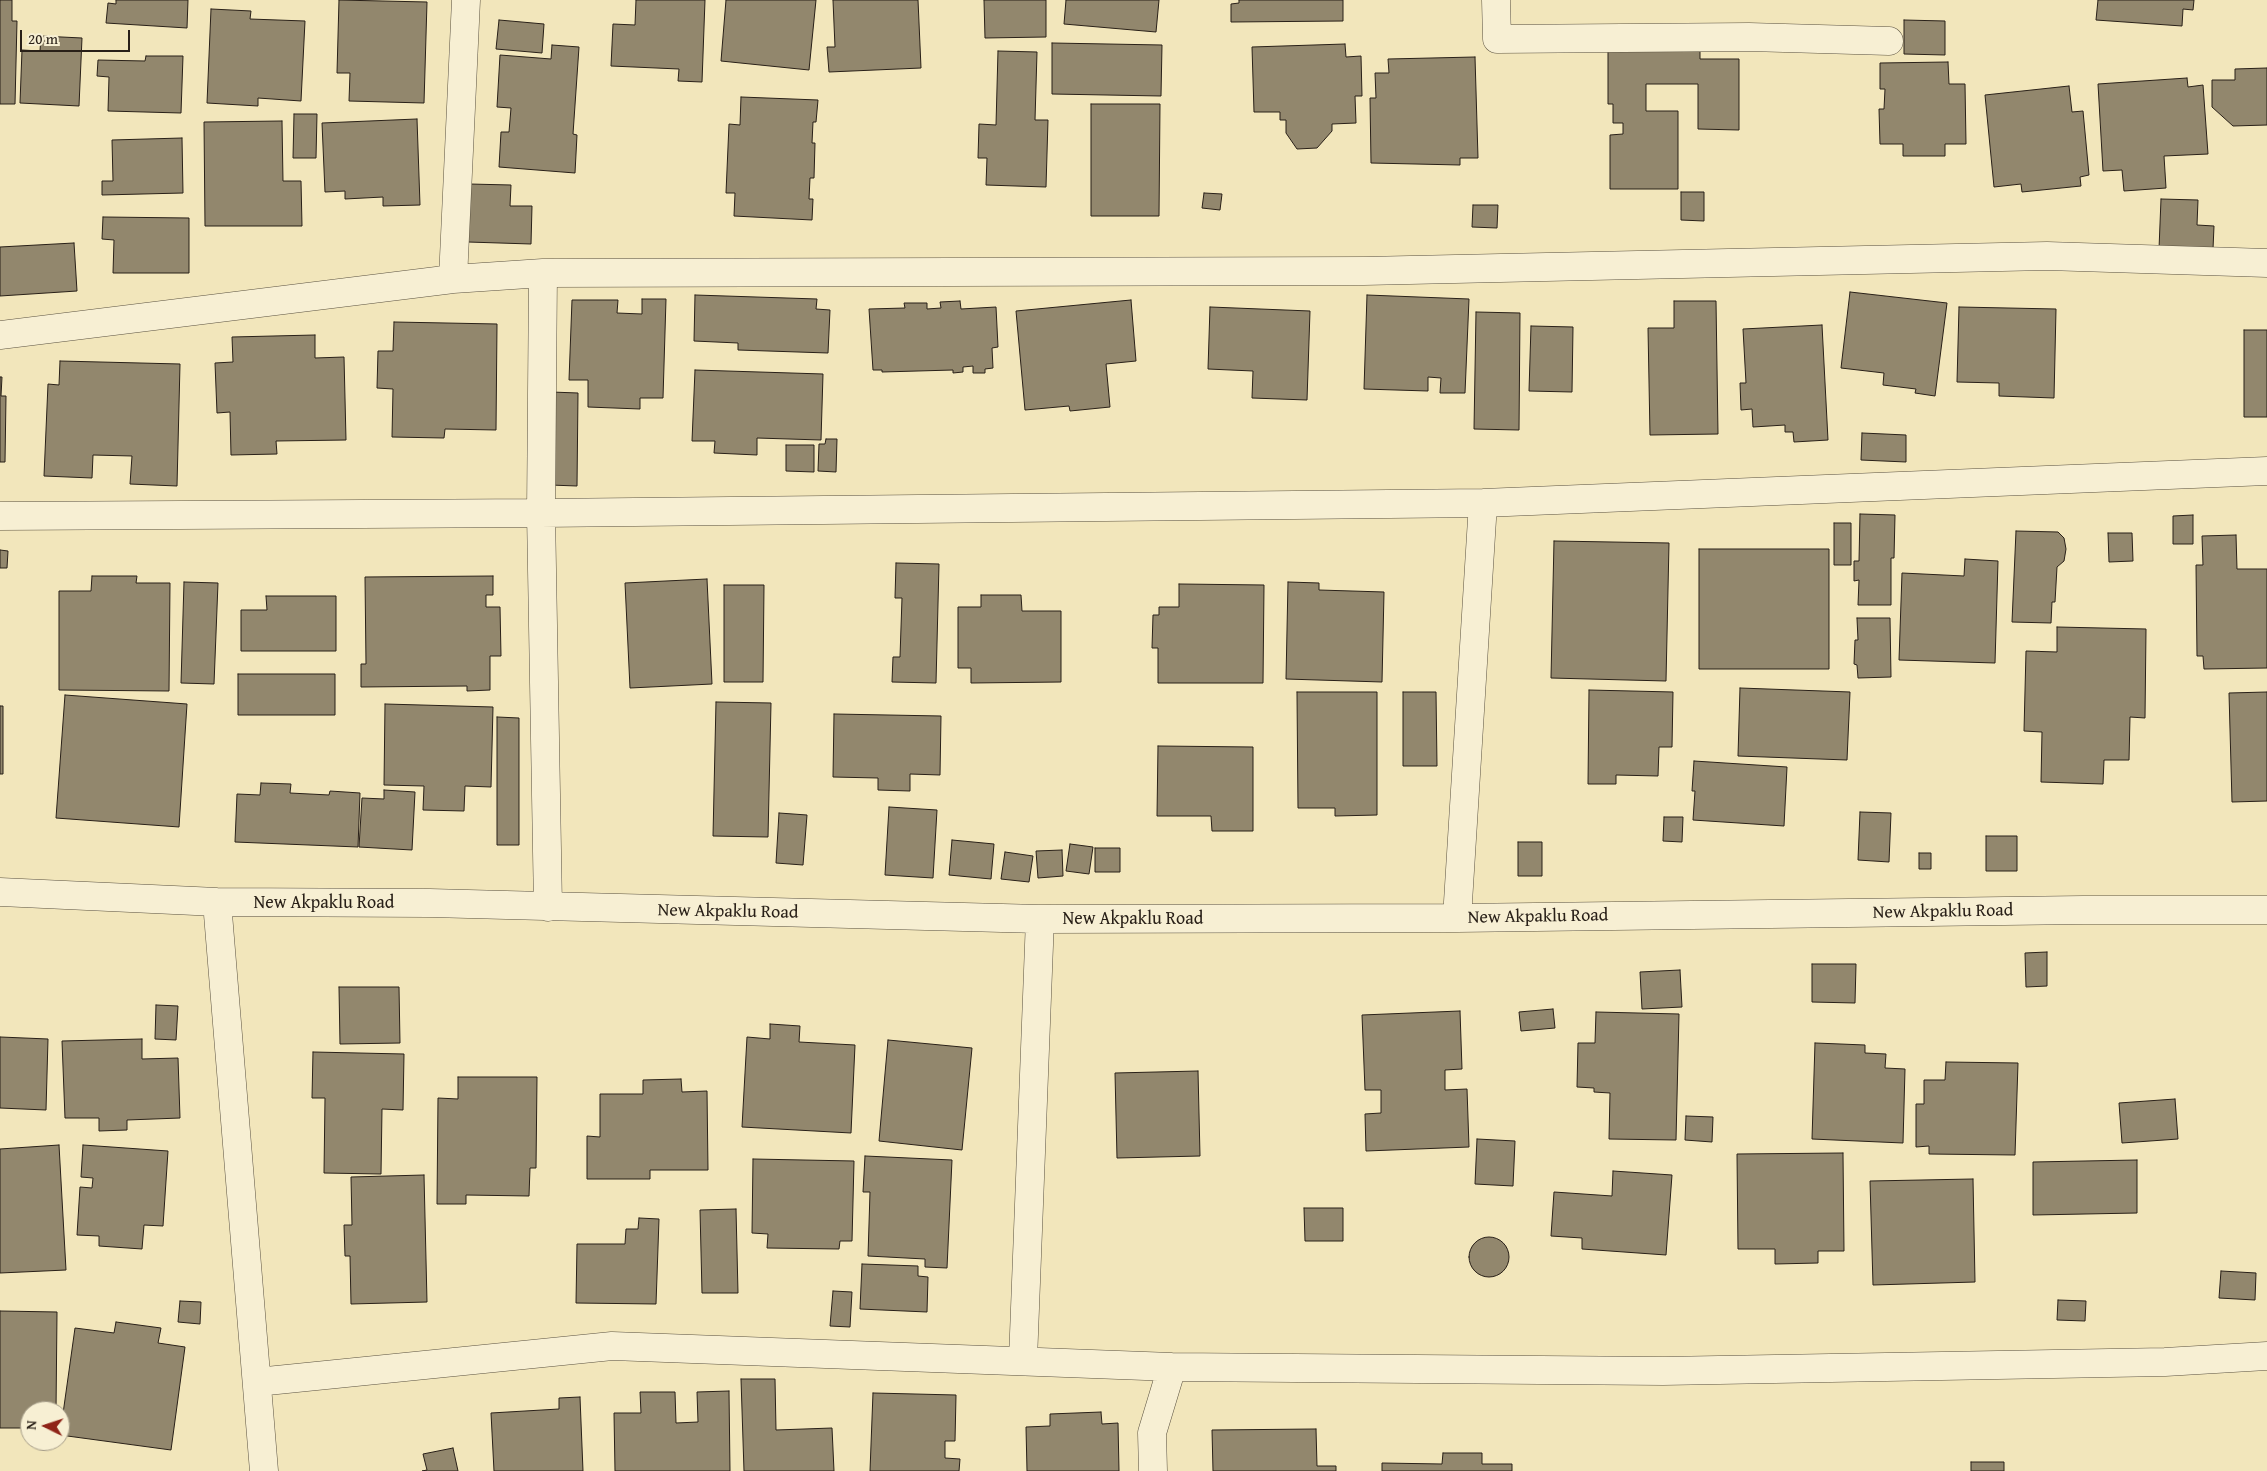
<!DOCTYPE html>
<html>
<head>
<meta charset="utf-8">
<style>
  body { margin:0 }
  #map { position:relative; width:2267px; height:1471px; overflow:hidden; background:#f2e6bb; font-family:"Gentium Book Plus",serif }
  canvas { display:block }
  .north { position:absolute; left:20px; top:1401px; width:50px; height:50px; box-sizing:border-box; background:#f7efd3; border:1px solid #a59c88; border-radius:50%; rotate:274deg; font-size:14px; font-weight:700; line-height:20px; text-align:center; color:#292018 }
  .north::after { content:''; display:block; margin:auto; width:18px; height:22px; background:#8f2418; clip-path:polygon(50% 0,100% 100%,50% 72%,0 100%) }
  .scale { position:absolute; left:20px; top:30px; width:110px; height:22px; box-sizing:border-box; border:2px solid #292018; border-top:0; padding-left:6px; font-size:15px; line-height:18px; white-space:nowrap; color:#292018; -webkit-text-stroke:4px #f7efd3; paint-order:stroke }
</style>
</head>
<body>
<div id="map">
<canvas width="2267" height="1471"></canvas>
<div class="north">N</div>
<div class="scale">20 m</div>
</div>
<script>
const ctx = document.querySelector('canvas').getContext('2d');
ctx.lineJoin = 'round';
function fill(path, color) { ctx.fillStyle = color; ctx.fill(path, 'evenodd'); }
const poly = rows => new Path2D(rows.map(r => 'M' + r).join(''));
function trace(path, color, width, dash) { ctx.strokeStyle = color; ctx.lineWidth = width; ctx.lineCap = dash ? 'butt' : 'round'; ctx.setLineDash(dash || []); ctx.stroke(path); }
function write(font, color, halo, rows, align = 'center') {
  ctx.font = font + ' "Gentium Book Plus",serif'; ctx.lineWidth = 4; ctx.setLineDash([]); ctx.textBaseline = 'middle'; ctx.strokeStyle = halo; ctx.fillStyle = color; for (const [text, x, y, turn = 0] of rows) {
    ctx.save(); ctx.translate(x, y); ctx.rotate((+turn || 0) * Math.PI / 180); ctx.textAlign = isNaN(turn) ? turn : align; if (halo) ctx.strokeText(text, 0, 0); ctx.fillText(text, 0, 0); ctx.restore();
  }
}
const building = poly([
  [0,0,12,0,12,21,17,21,15,104,0,104,0,0],
  [116,0,188,0,187,28,106,23,108,3,116,4,116,0],
  [339,0,427,2,424,103,349,101,350,73,337,73,339,0],
  [636,0,705,0,702,82,678,81,679,69,611,66,613,24,635,25,636,0],
  [726,0,816,0,809,70,721,61,726,0],
  [833,0,918,0,921,68,829,72,827,47,835,47,833,0],
  [984,0,1046,0,1046,37,985,38,984,0],
  [1066,0,1159,0,1156,32,1064,24,1066,0],
  [1239,0,1343,0,1343,21,1231,22,1231,4,1239,3,1239,0],
  [2098,0,2194,0,2193,10,2183,9,2182,26,2096,20,2098,0],
  [211,9,251,11,250,19,305,21,301,101,258,98,258,106,207,103,211,9],
  [499,20,544,24,542,53,496,49,499,20],
  [1904,20,1945,21,1945,55,1904,54,1904,20],
  [41,36,82,38,79,106,20,103,22,50,40,51,41,36],
  [1052,43,1162,45,1161,96,1052,94,1052,43],
  [1345,44,1346,57,1361,56,1362,96,1355,96,1356,123,1332,124,1332,131,1317,148,1297,149,1286,133,1286,120,1280,120,1280,112,1254,112,1252,47,1345,44],
  [552,45,579,47,573,134,577,135,575,173,499,167,501,132,509,132,511,108,497,107,500,55,551,59,552,45],
  [998,51,1037,52,1035,120,1048,120,1046,187,986,185,987,158,978,158,979,124,996,125,998,51],
  [1608,51,1700,51,1700,59,1739,59,1739,130,1698,129,1698,84,1646,84,1646,111,1678,111,1678,189,1610,189,1610,135,1623,134,1623,123,1613,123,1613,104,1608,104,1608,51],
  [146,56,183,56,181,113,108,111,109,77,97,76,98,60,145,61,146,56],
  [1475,57,1478,158,1460,158,1460,165,1371,163,1370,98,1376,98,1375,73,1389,73,1388,59,1475,57],
  [1948,62,1949,84,1965,84,1966,144,1945,144,1945,156,1903,156,1903,144,1880,144,1879,109,1884,109,1885,89,1880,89,1880,63,1948,62],
  [2267,68,2267,125,2233,126,2212,107,2212,80,2235,80,2235,69,2267,68],
  [2187,78,2188,87,2203,85,2208,154,2164,156,2166,188,2124,191,2122,170,2103,171,2098,84,2187,78],
  [2069,86,2072,112,2083,111,2089,175,2080,177,2081,186,2022,192,2021,184,1994,187,1985,95,2069,86],
  [741,97,818,100,816,122,813,122,812,143,815,143,814,178,810,178,809,199,813,199,812,220,734,216,735,193,726,193,729,124,740,125,741,97],
  [1091,104,1160,104,1159,216,1091,216,1091,104],
  [294,114,317,114,316,158,293,158,294,114],
  [417,119,420,205,383,206,383,197,345,199,345,191,325,192,322,123,417,119],
  [282,121,283,181,301,181,302,226,205,226,204,122,282,121],
  [182,138,183,193,102,195,102,181,113,181,112,140,182,138],
  [469,184,511,185,510,206,532,206,531,244,468,242,469,184],
  [1681,192,1704,192,1704,221,1681,220,1681,192],
  [1204,193,1222,194,1220,210,1202,208,1204,193],
  [2161,199,2198,200,2197,225,2214,226,2213,249,2159,249,2161,199],
  [1473,205,1498,205,1497,228,1472,227,1473,205],
  [103,217,189,218,189,273,113,273,114,240,102,239,103,217],
  [74,243,77,291,0,296,0,247,74,243],
  [1850,292,1947,303,1935,396,1915,393,1916,389,1883,385,1884,373,1841,368,1850,292],
  [695,295,817,299,816,309,830,310,828,353,738,350,738,343,694,341,695,295],
  [1367,295,1469,299,1465,393,1440,393,1441,378,1428,377,1428,391,1364,389,1367,295],
  [642,299,666,299,663,398,640,398,640,409,588,407,588,380,569,380,572,300,618,300,617,313,642,314,642,299],
  [1131,300,1136,361,1106,364,1110,407,1070,411,1069,406,1025,410,1016,311,1131,300],
  [960,301,961,309,996,307,998,347,992,348,993,368,985,369,985,373,973,373,973,366,963,367,963,372,953,373,953,370,882,372,882,370,873,370,869,309,905,308,904,303,927,303,927,309,941,308,940,302,960,301],
  [1674,301,1716,301,1718,434,1650,435,1648,328,1674,328,1674,301],
  [1210,307,1310,311,1307,400,1252,398,1253,371,1208,369,1210,307],
  [1959,307,2056,309,2054,398,1999,396,1999,383,1957,382,1959,307],
  [1476,312,1520,313,1519,430,1474,429,1476,312],
  [394,322,497,324,496,430,445,429,444,438,392,437,393,389,377,388,378,351,393,351,394,322],
  [1822,325,1828,440,1794,442,1793,432,1785,432,1785,425,1753,427,1752,409,1741,410,1740,383,1746,383,1743,329,1822,325],
  [1531,326,1573,327,1572,392,1529,391,1531,326],
  [2244,330,2267,330,2267,417,2244,417,2244,330],
  [315,335,315,358,344,357,346,440,276,441,277,454,231,455,230,412,217,413,215,363,233,362,232,337,315,335],
  [60,361,180,364,177,486,130,484,132,456,93,455,92,478,44,476,48,384,59,385,60,361],
  [695,370,823,374,821,440,757,438,757,455,714,453,715,441,692,441,695,370],
  [0,377,2,377,1,396,6,396,5,462,0,462,0,377],
  [551,392,578,393,577,486,550,485,551,392],
  [1862,433,1906,435,1906,462,1861,460,1862,433],
  [826,439,837,439,836,472,818,471,819,444,825,444,826,439],
  [786,445,814,445,814,472,786,471,786,445],
  [1860,514,1895,515,1894,558,1891,558,1891,605,1858,605,1859,580,1854,581,1854,561,1859,561,1860,514],
  [2193,515,2193,544,2173,544,2173,516,2193,515],
  [1834,523,1851,523,1851,565,1834,565,1834,523],
  [2016,531,2058,532,2064,538,2066,549,2064,561,2057,567,2055,602,2052,602,2051,623,2012,622,2016,531],
  [2108,533,2132,533,2133,561,2109,562,2108,533],
  [2236,535,2237,569,2267,569,2267,668,2204,669,2203,656,2197,656,2196,565,2203,565,2202,536,2236,535],
  [1554,541,1669,543,1666,681,1551,678,1554,541],
  [1699,549,1829,549,1829,669,1699,669,1699,549],
  [0,550,8,551,7,568,0,568,0,550],
  [1965,559,1998,561,1995,663,1899,660,1902,573,1964,576,1965,559],
  [896,563,939,564,936,683,892,682,893,657,900,657,902,598,895,598,896,563],
  [92,576,137,576,136,583,170,583,169,691,59,690,59,591,91,591,92,576],
  [493,576,493,595,486,595,486,607,500,607,501,656,490,656,490,690,467,691,467,686,361,687,361,664,366,664,365,577,493,576],
  [707,579,712,684,630,688,625,583,707,579],
  [184,582,218,583,214,684,181,683,184,582],
  [1288,582,1319,583,1319,590,1384,592,1382,682,1286,679,1288,582],
  [1179,584,1264,585,1263,683,1158,683,1158,648,1152,648,1153,615,1159,615,1159,607,1179,607,1179,584],
  [724,585,764,585,763,682,724,682,724,585],
  [981,595,1021,595,1022,611,1061,611,1061,682,971,683,971,668,958,668,958,607,981,607,981,595],
  [266,596,336,596,336,651,241,651,241,610,267,610,266,596],
  [1857,618,1890,618,1891,677,1858,678,1857,665,1854,664,1855,640,1858,640,1857,618],
  [2057,627,2146,629,2145,718,2130,717,2129,760,2104,760,2103,784,2041,782,2042,732,2024,731,2026,651,2057,652,2057,627],
  [238,674,335,674,335,715,238,715,238,674],
  [1740,688,1850,692,1847,760,1738,756,1740,688],
  [1589,690,1673,692,1672,747,1659,747,1658,776,1616,775,1616,784,1588,784,1589,690],
  [1297,692,1377,692,1377,815,1335,816,1335,808,1298,808,1297,692],
  [1403,692,1436,692,1437,766,1403,766,1403,692],
  [2267,692,2267,801,2232,802,2229,693,2267,692],
  [65,695,187,704,179,827,56,818,65,695],
  [716,702,771,703,768,837,713,836,716,702],
  [385,704,493,707,491,787,465,786,464,811,423,810,424,786,384,785,385,704],
  [0,706,3,706,3,774,0,774,0,706],
  [834,714,941,716,940,775,910,774,910,791,878,790,878,778,833,777,834,714],
  [497,717,519,718,519,845,497,845,497,717],
  [1158,746,1253,747,1253,831,1212,831,1211,816,1157,816,1158,746],
  [1694,761,1787,767,1784,826,1693,820,1695,791,1692,791,1694,761],
  [261,783,291,784,290,793,329,795,330,791,360,793,358,847,235,842,237,794,260,795,261,783],
  [384,790,415,792,412,850,359,847,362,798,384,799,384,790],
  [889,807,937,810,933,878,885,875,889,807],
  [1860,812,1891,813,1889,862,1858,860,1860,812],
  [779,813,807,815,803,865,776,863,779,813],
  [1664,817,1683,817,1682,842,1663,841,1664,817],
  [1986,836,2017,836,2017,871,1986,871,1986,836],
  [952,840,994,844,991,879,949,875,952,840],
  [1518,842,1542,842,1542,876,1518,876,1518,842],
  [1070,844,1093,847,1089,874,1066,871,1070,844],
  [1095,848,1120,848,1120,872,1095,872,1095,848],
  [1062,850,1063,876,1038,878,1036,851,1062,850],
  [1005,852,1033,856,1029,882,1001,879,1005,852],
  [1919,853,1931,853,1931,869,1919,869,1919,853],
  [2047,952,2047,986,2026,987,2025,953,2047,952],
  [1812,964,1856,964,1855,1003,1812,1002,1812,964],
  [1680,970,1682,1007,1642,1009,1640,972,1680,970],
  [339,987,399,987,400,1043,340,1044,339,987],
  [156,1005,178,1006,176,1040,155,1039,156,1005],
  [1553,1009,1555,1028,1521,1031,1519,1012,1553,1009],
  [1460,1011,1462,1069,1445,1070,1445,1090,1467,1089,1469,1147,1366,1151,1365,1114,1381,1113,1381,1090,1365,1090,1362,1015,1460,1011],
  [1596,1012,1679,1014,1676,1140,1609,1139,1610,1093,1594,1092,1594,1088,1577,1087,1578,1043,1595,1043,1596,1012],
  [770,1024,800,1026,799,1042,855,1045,851,1133,742,1127,747,1037,770,1039,770,1024],
  [0,1037,48,1039,46,1110,0,1108,0,1037],
  [142,1039,142,1059,178,1058,180,1118,127,1120,127,1130,99,1131,99,1118,65,1118,62,1041,142,1039],
  [888,1040,972,1048,962,1150,879,1141,888,1040],
  [1815,1043,1865,1045,1865,1053,1886,1054,1885,1068,1905,1069,1903,1143,1812,1139,1815,1043],
  [313,1052,404,1054,403,1110,382,1109,381,1174,324,1173,325,1098,312,1098,313,1052],
  [1946,1062,2018,1063,2015,1155,1929,1154,1929,1146,1916,1147,1916,1104,1924,1104,1924,1080,1945,1080,1946,1062],
  [1198,1071,1200,1156,1117,1158,1115,1073,1198,1071],
  [458,1077,537,1077,536,1168,530,1168,529,1196,466,1195,466,1204,437,1204,438,1098,458,1099,458,1077],
  [681,1079,682,1092,707,1091,708,1170,650,1170,650,1179,587,1179,587,1136,600,1137,600,1094,643,1094,643,1080,681,1079],
  [2175,1099,2178,1139,2122,1143,2119,1103,2175,1099],
  [1686,1116,1713,1117,1712,1142,1685,1140,1686,1116],
  [1477,1139,1515,1141,1513,1186,1475,1184,1477,1139],
  [59,1145,66,1270,0,1273,0,1149,59,1145],
  [83,1145,168,1151,163,1226,144,1225,142,1249,99,1246,99,1236,77,1235,80,1187,92,1188,93,1178,81,1177,83,1145],
  [1843,1153,1844,1251,1818,1251,1818,1263,1775,1264,1775,1249,1738,1249,1737,1154,1843,1153],
  [865,1156,952,1160,947,1268,925,1267,925,1259,868,1256,870,1192,863,1192,865,1156],
  [753,1159,854,1161,852,1241,840,1241,839,1249,767,1248,768,1234,752,1233,753,1159],
  [2137,1160,2137,1213,2033,1215,2033,1162,2137,1160],
  [1613,1171,1672,1175,1666,1255,1582,1249,1582,1238,1551,1236,1554,1192,1612,1196,1613,1171],
  [424,1175,427,1302,351,1304,350,1256,345,1256,344,1225,352,1225,351,1177,424,1175],
  [1973,1179,1975,1282,1873,1285,1870,1181,1973,1179],
  [1304,1208,1343,1208,1343,1241,1305,1241,1304,1208],
  [736,1209,738,1293,702,1293,700,1210,736,1209],
  [639,1218,659,1219,656,1304,576,1303,577,1244,625,1244,626,1229,638,1229,639,1218],
  '1469 1257a20 20 0 1 1 40 0a20 20 0 1 1-40 0Z',
  [862,1264,918,1266,918,1276,928,1277,927,1312,860,1309,862,1264],
  [2221,1271,2256,1273,2255,1300,2219,1298,2221,1271],
  [833,1291,852,1292,850,1327,830,1326,833,1291],
  [2058,1300,2086,1301,2085,1321,2057,1320,2058,1300],
  [180,1301,201,1302,200,1324,178,1322,180,1301],
  [0,1311,57,1312,56,1411,30,1411,30,1428,0,1428,0,1311],
  [116,1322,161,1328,158,1343,185,1347,171,1450,60,1435,75,1328,114,1333,116,1322],
  [741,1379,775,1379,776,1430,832,1428,834,1471,744,1471,741,1379],
  [729,1391,730,1471,615,1471,614,1413,641,1413,640,1392,675,1392,676,1423,698,1422,697,1392,729,1391],
  [873,1393,956,1395,955,1441,945,1441,945,1458,960,1459,959,1471,870,1471,873,1393],
  [580,1397,583,1471,494,1471,491,1413,559,1409,559,1398,580,1397],
  [1101,1412,1102,1424,1118,1423,1119,1471,1027,1471,1026,1427,1050,1426,1050,1414,1101,1412],
  [1316,1429,1317,1466,1336,1466,1336,1471,1213,1471,1212,1430,1316,1429],
  [453,1448,458,1471,422,1471,427,1470,423,1454,453,1448],
  [1443,1453,1482,1453,1482,1464,1512,1464,1512,1471,1382,1471,1382,1463,1442,1464,1443,1453],
  [1971,1462,2004,1462,2004,1471,1971,1471,1971,1462]
]);
fill(building, '#92876d');
trace(building, '#292018', 1);
const street = poly([
  [1496,0,1497,39,1749,37,1889,41],
  [543,273,541,513,548,907],
  [453,279,466,0],
  [0,335,453,279,543,273,1364,271,2047,256,2267,263],
  [0,516,541,513,1483,503,2267,471],
  [0,892,217,902,430,903,1040,919,1457,918,2083,910,2267,910],
  [217,902,264,1471],
  [1457,918,1483,503],
  [1023,1360,1040,919],
  [257,1382,612,1346,1172,1367,1663,1371,2165,1362,2267,1356],
  [1153,1471,1152,1433,1172,1367]
]);
trace(street, '#5b5241', 29);
trace(street, '#f7efd3', 28);
write('18px', '#292018', '#f7efd3', [
  ["New Akpaklu Road",324,903],
  ["New Akpaklu Road",728,912,1],
  ["New Akpaklu Road",1943,912,-1],
  ["New Akpaklu Road",1538,917,-1],
  ["New Akpaklu Road",1133,919]
]);
</script>
</body>
</html>
